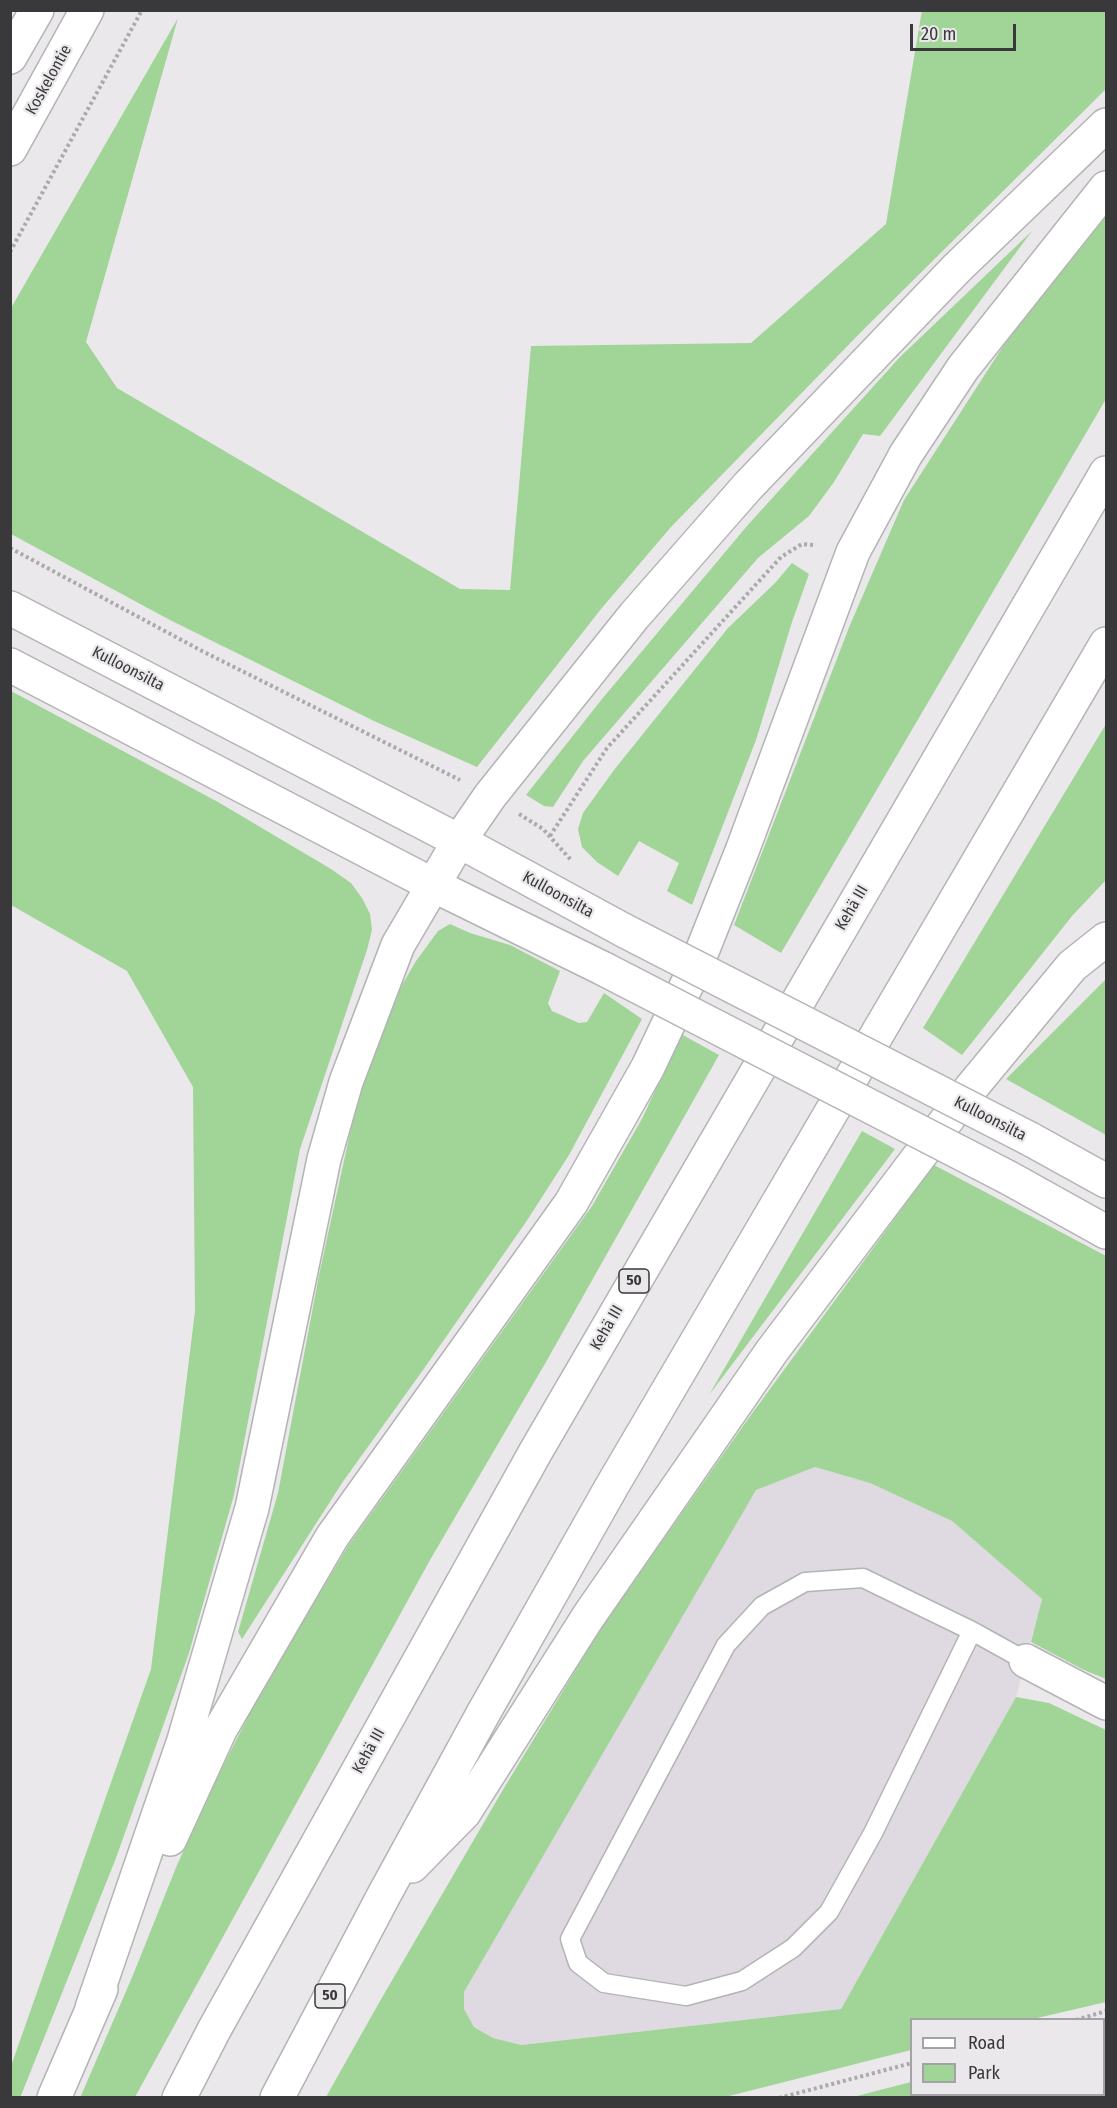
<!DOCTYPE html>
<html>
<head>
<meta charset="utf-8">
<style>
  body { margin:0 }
  #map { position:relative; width:1117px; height:2108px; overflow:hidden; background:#eae8eb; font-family:"Fira Sans Condensed",sans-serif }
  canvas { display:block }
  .frame { position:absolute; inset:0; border:12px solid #39383a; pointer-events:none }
  .legend { position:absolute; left:910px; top:2018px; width:195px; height:78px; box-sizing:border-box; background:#eae8eb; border:2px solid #a3a2a4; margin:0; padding:8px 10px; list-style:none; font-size:18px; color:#39383a }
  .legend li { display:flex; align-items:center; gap:12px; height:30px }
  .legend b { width:30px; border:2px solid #a3a2a4 }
  .scale { position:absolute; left:910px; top:24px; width:106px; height:27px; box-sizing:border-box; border:3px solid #39383a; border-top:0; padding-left:8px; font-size:18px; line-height:21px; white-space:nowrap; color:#39383a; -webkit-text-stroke:4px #eae8eb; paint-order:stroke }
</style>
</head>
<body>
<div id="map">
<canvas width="1117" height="2108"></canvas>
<div class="frame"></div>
<ul class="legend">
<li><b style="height:8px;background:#fff"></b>Road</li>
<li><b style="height:16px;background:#a1d497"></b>Park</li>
</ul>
<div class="scale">20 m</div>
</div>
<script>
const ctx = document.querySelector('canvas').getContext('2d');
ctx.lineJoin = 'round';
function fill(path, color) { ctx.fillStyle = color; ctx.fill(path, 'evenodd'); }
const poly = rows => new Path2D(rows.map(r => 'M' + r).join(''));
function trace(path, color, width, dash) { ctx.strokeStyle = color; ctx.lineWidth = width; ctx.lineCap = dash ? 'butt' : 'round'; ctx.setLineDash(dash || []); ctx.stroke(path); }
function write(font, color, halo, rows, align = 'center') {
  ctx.font = font + ' "Fira Sans Condensed",sans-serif'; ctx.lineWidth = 4.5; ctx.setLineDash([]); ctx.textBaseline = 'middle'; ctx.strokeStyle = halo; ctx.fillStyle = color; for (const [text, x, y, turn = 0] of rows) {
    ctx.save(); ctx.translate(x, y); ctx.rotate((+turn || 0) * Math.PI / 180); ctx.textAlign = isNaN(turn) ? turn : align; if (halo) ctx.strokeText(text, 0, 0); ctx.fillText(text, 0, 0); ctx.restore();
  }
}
fill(poly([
  [815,1467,870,1483,952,1521,1042,1599,1016,1697,841,2009,520,2045,493,2038,474,2027,464,2009,464,1992,755,1490]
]), '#dfd9e2');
fill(poly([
  [922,10,1106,11,1106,89,864,329,671,527,601,609,477,767,374,721,168,619,11,534,11,308,178,18,86,342,117,388,460,589,510,590,531,346,751,343,886,224],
  [1106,216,1106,399,781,953,734,925,850,625,904,500,1002,348,1042,294],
  [1032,231,880,436,863,434,834,482,809,516,758,558,583,761,553,807,544,806,526,795,602,699,747,526,900,357],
  [792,563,809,574,792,622,756,740,692,905,667,891,679,863,639,841,618,876,597,862,582,847,578,829,583,813,614,770,728,628,775,583],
  [11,691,218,802,331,869,351,883,362,898,370,914,372,930,367,950,300,1149,234,1495,189,1653,116,1858,20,2098,11,2097,11,2066,151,1669,195,1311,193,1087,127,971,11,905],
  [1106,724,1106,880,1072,916,962,1055,923,1028],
  [450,924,470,933,510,945,560,971,548,1003,552,1011,579,1023,587,1022,604,993,642,1019,569,1155,526,1222,423,1370,342,1483,242,1639,238,1632,278,1493,319,1275,359,1092,402,985,416,961,438,931],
  [1106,979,1106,1135,1006,1079],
  [681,1034,719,1055,546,1362,430,1560,135,2097,80,2098,133,1975,177,1865,223,1766,259,1695,348,1546,592,1206,643,1117],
  [862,1131,895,1149,709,1395],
  [934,1165,1106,1256,1106,1679,1084,1670,1031,1642,1042,1599,952,1521,870,1483,815,1467,756,1490,464,1992,464,2009,474,2027,493,2038,521,2045,841,2009,1016,1697,1049,1703,1106,1730,1106,2002,1033,2019,912,2020,911,2050,725,2097,326,2097,380,2001,504,1788,603,1625,748,1419],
  [1106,2032,1106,2097,853,2097,911,2082,912,2094,1104,2094,1104,2033]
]), '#a1d497');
const lane = poly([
  [972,1631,873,1833,829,1912,793,1948,742,1981,686,1996,604,1983,578,1963,570,1939,726,1645,762,1606,805,1582,863,1578,972,1631,1026,1661]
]);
const street = poly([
  [1026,1661,1106,1703]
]);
const secondary = poly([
  [10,57,37,10],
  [10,149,87,10],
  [10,608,459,841,625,931],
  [10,665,433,885,604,969],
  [1030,1139,1106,1181],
  [1009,1178,1106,1232]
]);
const highway = poly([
  [170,1839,220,1730,332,1537,571,1203,648,1067,699,959,742,851,853,552,906,454,963,368,1106,188],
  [412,1866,464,1813,588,1617,772,1351,971,1088,1072,966,1106,939],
  [92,2008,184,1740,252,1508,324,1159,346,1082,398,945,459,841,490,796,634,616,748,486,957,268,1106,125],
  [54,2098,101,1989],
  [179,2098,214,2030,536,1451,1106,473],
  [277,2098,384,1895,484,1712,612,1486,1106,644]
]);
trace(lane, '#b4b3b5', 21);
trace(street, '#b4b3b5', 36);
trace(secondary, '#b4b3b5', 36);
trace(highway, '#b4b3b5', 36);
trace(poly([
  [10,252,142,10],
  [10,548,202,651,460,780],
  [519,814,543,829,571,860],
  [550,836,607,748,781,557,802,544,813,545],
  [1076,2020,1106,2011],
  [779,2098,912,2063]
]), '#aba9ac', 4, [3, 3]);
trace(lane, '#fff', 18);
trace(street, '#fff', 33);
trace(secondary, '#fff', 33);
trace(highway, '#fff', 33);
const secondaryBridge = poly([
  [625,931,1030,1139],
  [604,969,1009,1178]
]);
trace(secondaryBridge, '#b4b3b5', 36, []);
trace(secondaryBridge, '#fff', 33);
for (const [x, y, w] of [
  [634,1281,30],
  [330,1996,30]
]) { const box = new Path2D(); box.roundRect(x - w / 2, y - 12, w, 24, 4.5); ctx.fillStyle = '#eae8eb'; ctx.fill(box); trace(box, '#39383a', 1.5); }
write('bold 15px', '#39383a', null, [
  ["50",634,1281],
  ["50",330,1996]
]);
write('16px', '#39383a', '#eae8eb', [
  ["Koskelontie",49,80,-61],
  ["Kulloonsilta",128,669,27],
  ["Kulloonsilta",558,895,29],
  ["Kehä III",852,908,-60],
  ["Kulloonsilta",990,1119,27],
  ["Kehä III",607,1328,-60],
  ["Kehä III",369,1751,-61]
]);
</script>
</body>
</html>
